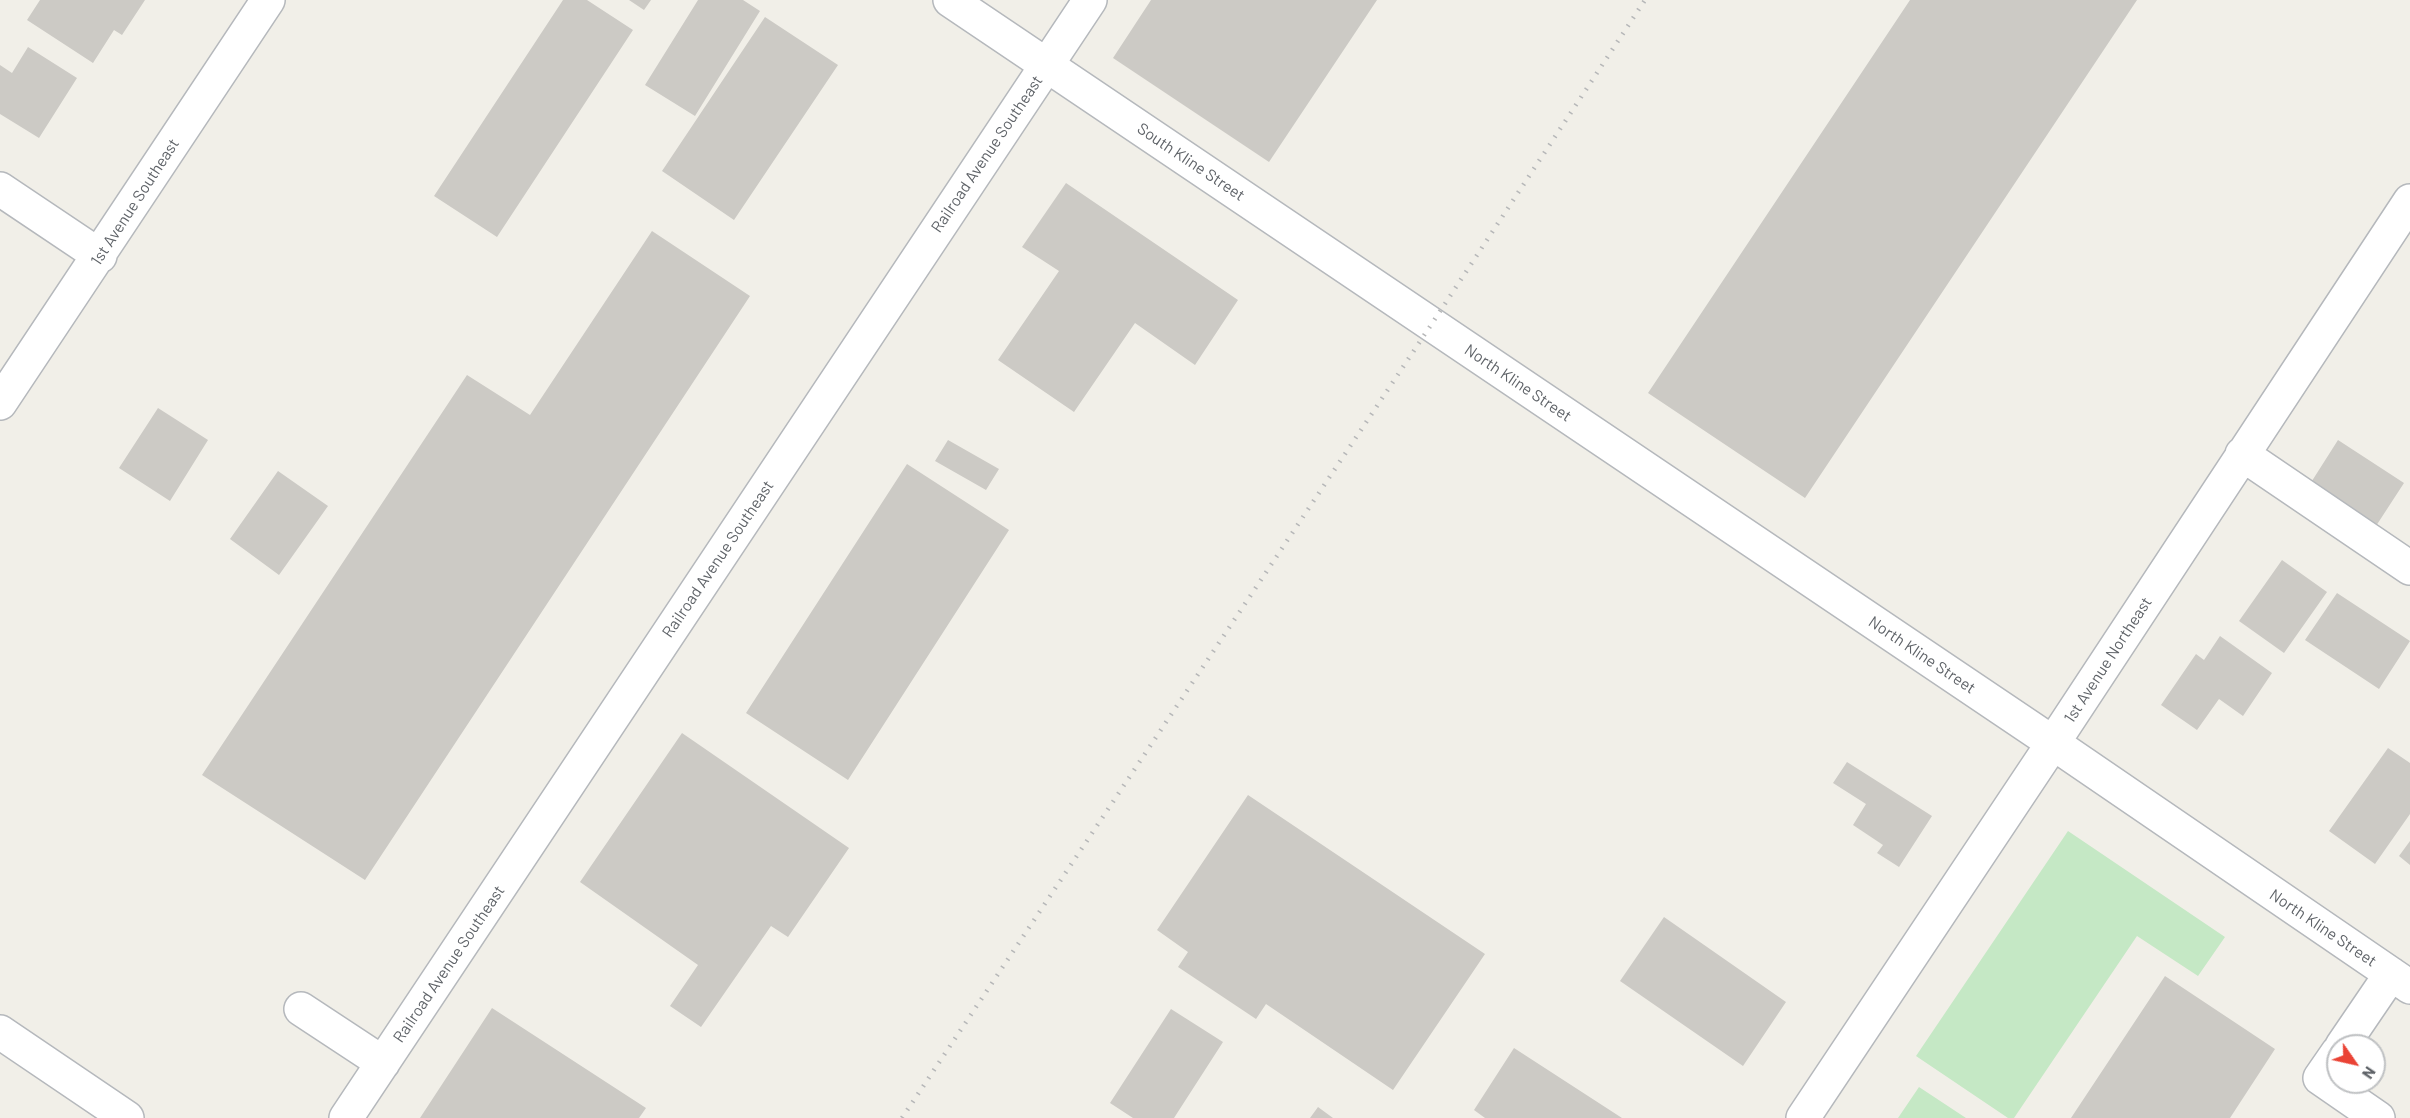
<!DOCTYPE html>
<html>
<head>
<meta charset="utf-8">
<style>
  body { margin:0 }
  #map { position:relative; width:2410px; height:1118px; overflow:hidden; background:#f1efe8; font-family:Barlow,sans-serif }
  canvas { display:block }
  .north { position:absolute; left:2326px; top:1034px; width:60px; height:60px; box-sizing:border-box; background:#fff; border:2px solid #bfc1c3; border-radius:50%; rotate:124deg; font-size:16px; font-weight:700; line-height:24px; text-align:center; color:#5f6368 }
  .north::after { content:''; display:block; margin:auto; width:21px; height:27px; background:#ea4335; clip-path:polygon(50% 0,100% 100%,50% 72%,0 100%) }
</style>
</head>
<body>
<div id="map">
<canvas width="2410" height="1118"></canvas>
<div class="north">N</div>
</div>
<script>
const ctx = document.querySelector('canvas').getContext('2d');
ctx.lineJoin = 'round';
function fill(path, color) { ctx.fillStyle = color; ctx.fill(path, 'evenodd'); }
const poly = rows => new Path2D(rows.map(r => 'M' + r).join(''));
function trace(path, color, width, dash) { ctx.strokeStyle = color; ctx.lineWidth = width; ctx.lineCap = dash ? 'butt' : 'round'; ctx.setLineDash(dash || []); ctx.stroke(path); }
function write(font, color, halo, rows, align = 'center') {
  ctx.font = font + ' Barlow,sans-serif'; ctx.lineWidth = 4.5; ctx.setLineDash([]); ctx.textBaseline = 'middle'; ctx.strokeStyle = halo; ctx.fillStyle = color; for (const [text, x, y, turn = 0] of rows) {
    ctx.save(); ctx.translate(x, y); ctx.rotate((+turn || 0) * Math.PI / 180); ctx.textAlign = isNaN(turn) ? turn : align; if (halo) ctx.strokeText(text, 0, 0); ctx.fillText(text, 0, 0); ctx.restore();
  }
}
fill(poly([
  [2068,831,2225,937,2198,976,2137,936,2014,1118,2008,1118,1916,1056],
  [1919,1087,1966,1118,1898,1118]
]), '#c5e8c5');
fill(poly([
  [40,0,145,0,122,35,114,30,93,63,27,20],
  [563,0,587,0,633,30,497,237,434,196],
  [629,0,651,0,644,10],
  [698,0,743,0,760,11,695,116,645,85],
  [1151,0,1377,0,1269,162,1113,58],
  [1910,0,2137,0,1805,498,1648,393],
  [765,17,838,65,734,220,662,171],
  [28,47,77,78,39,138,0,114,0,65,12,73],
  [1066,183,1238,300,1195,365,1135,323,1074,412,998,360,1059,271,1022,247],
  [652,231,750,296,365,880,202,775,467,375,530,415],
  [158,408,208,440,170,501,119,468],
  [948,440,999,469,986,490,935,461],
  [2338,440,2404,483,2376,526,2310,484],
  [907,464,1009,530,848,780,746,713],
  [278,471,328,506,279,575,230,539],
  [2282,560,2327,592,2284,653,2239,621],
  [2337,593,2410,641,2379,689,2305,640],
  [2220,636,2272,673,2243,716,2219,699,2197,730,2161,705,2196,654,2204,660],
  [682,733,849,848,788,937,771,926,701,1027,670,1006,698,965,580,882],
  [2388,748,2410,763,2410,814,2375,864,2329,831],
  [1847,762,1932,816,1899,867,1877,853,1883,845,1853,825,1866,804,1833,783],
  [1248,795,1485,954,1393,1090,1266,1004,1256,1019,1178,967,1188,952,1157,930],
  [2410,841,2410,865,2399,856],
  [1664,917,1786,1002,1743,1066,1620,981],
  [2165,976,2275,1049,2230,1118,2071,1118],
  [492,1008,646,1108,639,1118,420,1118],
  [1171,1009,1223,1042,1174,1118,1133,1118,1110,1103],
  [1514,1048,1622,1118,1485,1118,1474,1110],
  [1318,1107,1333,1118,1310,1118]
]), '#cccac5');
const minor = poly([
  [950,0,2053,743,2410,987],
  [0,189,100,256],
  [0,403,268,0],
  [2242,454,2410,568],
  [301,1009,383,1063],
  [0,1032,127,1118],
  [2342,1046,2391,974],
  [2338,1052,2320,1078,2378,1118],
  [346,1118,1090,0],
  [1803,1118,2053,743,2410,201]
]);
trace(minor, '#b5b8bc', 36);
trace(minor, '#fff', 33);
trace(poly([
  [902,1118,1431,325,1645,0]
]), '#b6b7b8', 4.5, [1.5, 8]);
write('16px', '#5f6368', '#fff', [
  ["Railroad Avenue Southeast",987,154,-56],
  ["South Kline Street",1191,162,34],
  ["1st Avenue Southeast",135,202,-57],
  ["North Kline Street",1518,383,34],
  ["Railroad Avenue Southeast",718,559,-56],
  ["North Kline Street",1922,655,34],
  ["1st Avenue Northeast",2108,660,-57],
  ["North Kline Street",2323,928,34],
  ["Railroad Avenue Southeast",449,964,-56]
]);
</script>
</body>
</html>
